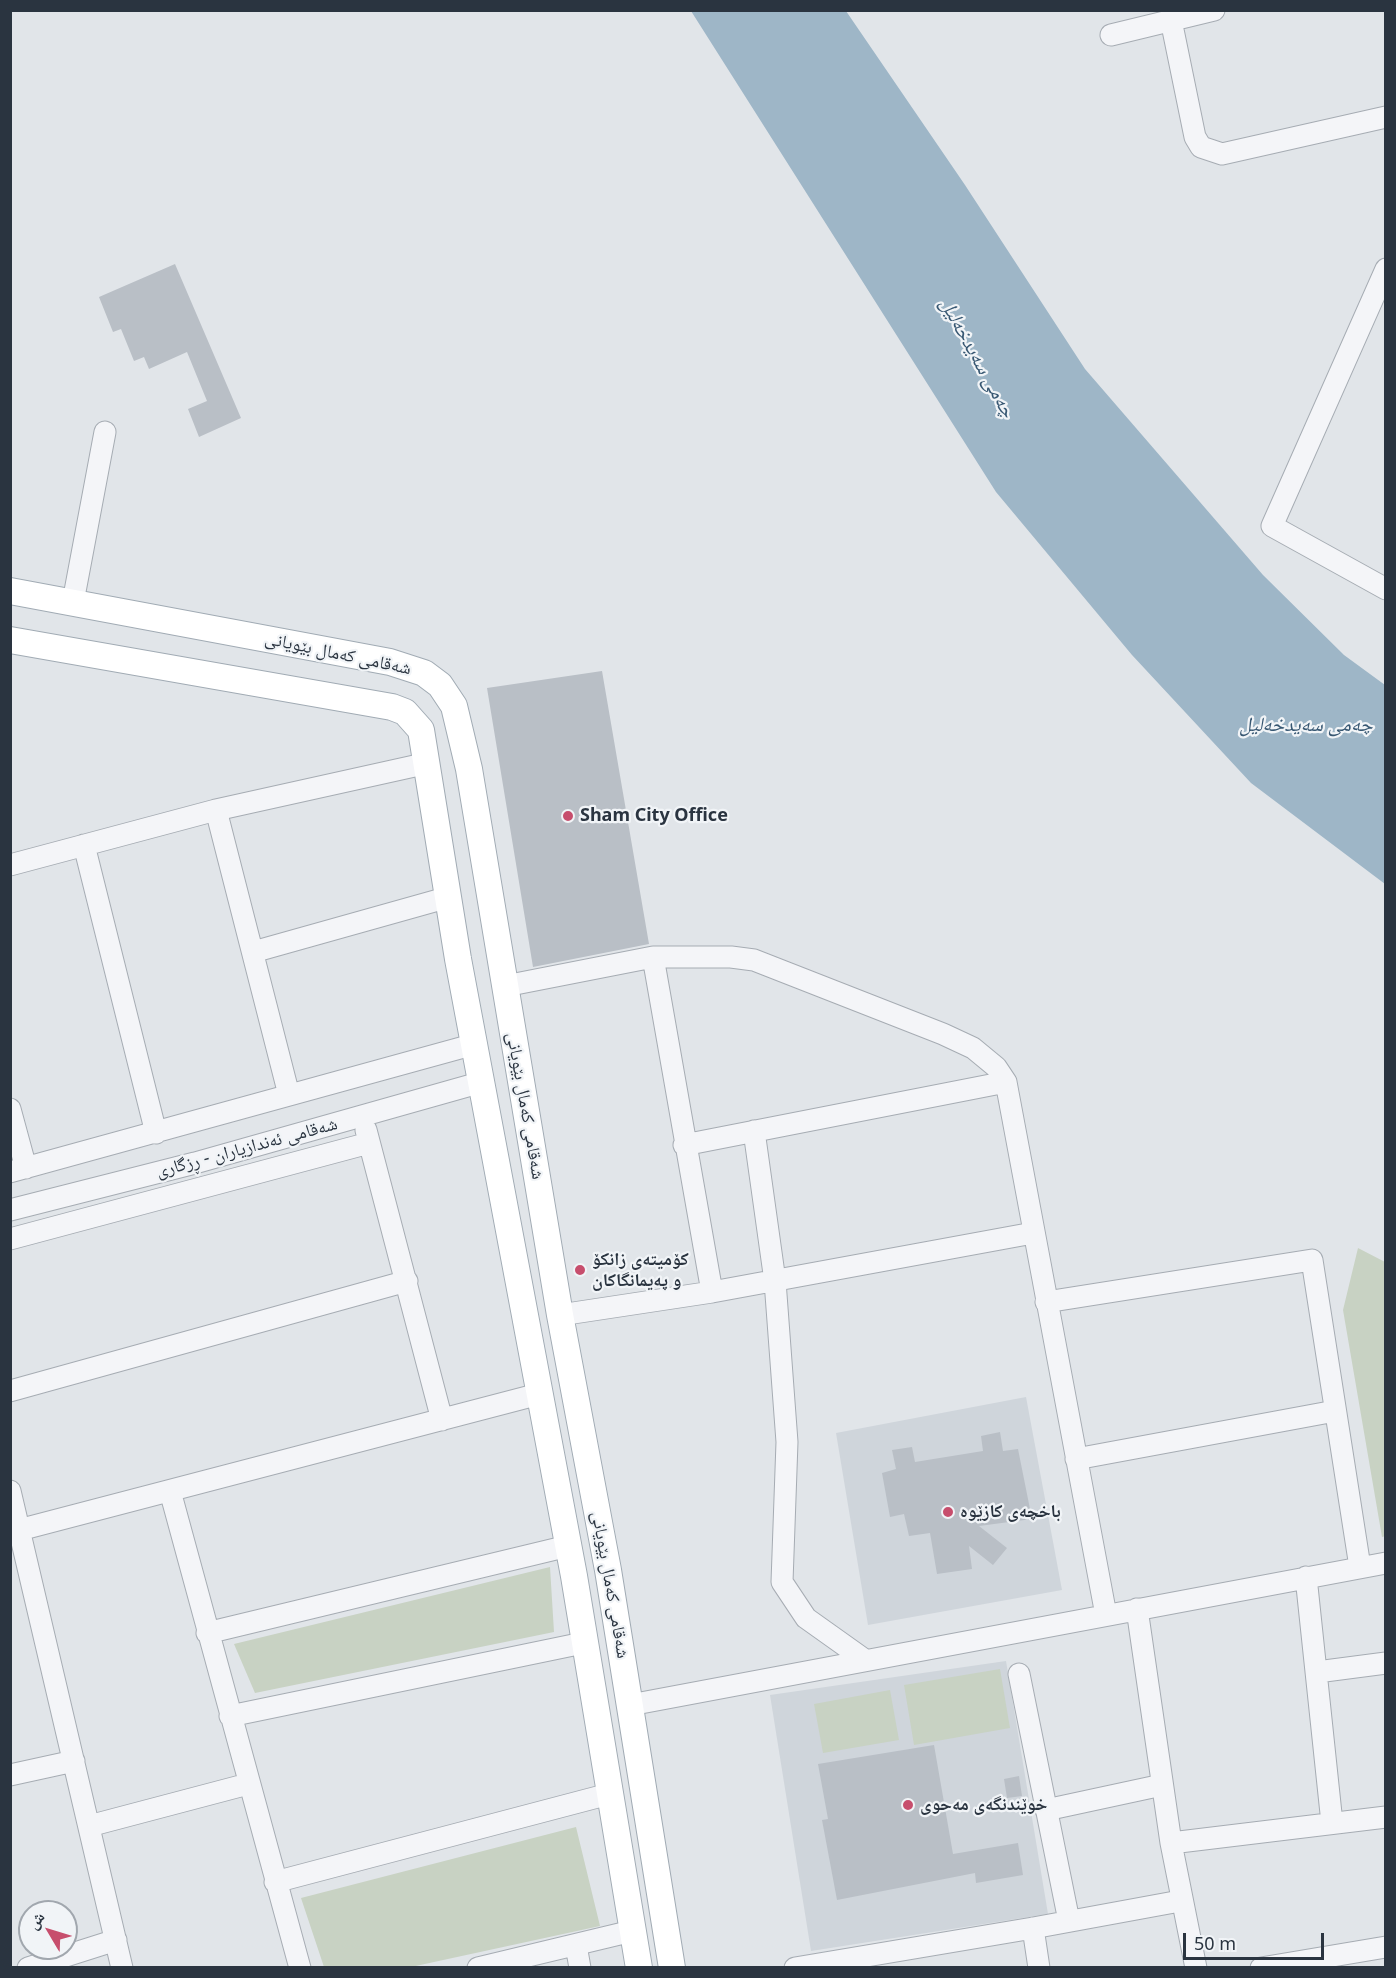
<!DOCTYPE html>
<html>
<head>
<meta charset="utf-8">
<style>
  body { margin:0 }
  #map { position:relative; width:1396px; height:1978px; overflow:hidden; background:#e1e5e9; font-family:"Noto Sans","Noto Naskh Arabic",sans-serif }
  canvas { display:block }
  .frame { position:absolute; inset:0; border:12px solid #2a3440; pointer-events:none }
  .north { position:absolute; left:18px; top:1900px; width:60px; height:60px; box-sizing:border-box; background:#f1f4f7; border:2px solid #a1a7ae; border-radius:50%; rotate:308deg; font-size:16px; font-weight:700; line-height:24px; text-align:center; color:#2a3440 }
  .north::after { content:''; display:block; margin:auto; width:21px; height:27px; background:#c74e6d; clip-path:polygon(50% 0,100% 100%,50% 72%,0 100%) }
  .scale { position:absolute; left:1183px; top:1933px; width:141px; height:27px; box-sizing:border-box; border:3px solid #2a3440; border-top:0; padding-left:8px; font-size:18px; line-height:21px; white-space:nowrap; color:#2a3440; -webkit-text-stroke:4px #f1f4f7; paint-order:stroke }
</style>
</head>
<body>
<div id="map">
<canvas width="1396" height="1978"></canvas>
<div class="frame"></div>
<div class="north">ش</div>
<div class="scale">50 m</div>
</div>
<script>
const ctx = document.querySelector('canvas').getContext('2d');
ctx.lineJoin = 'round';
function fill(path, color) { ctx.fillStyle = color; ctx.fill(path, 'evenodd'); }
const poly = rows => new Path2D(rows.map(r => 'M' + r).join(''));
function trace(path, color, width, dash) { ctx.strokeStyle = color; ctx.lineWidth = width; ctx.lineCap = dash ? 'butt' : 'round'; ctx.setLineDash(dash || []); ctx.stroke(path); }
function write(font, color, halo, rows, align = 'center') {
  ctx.font = font + ' "Noto Sans","Noto Naskh Arabic",sans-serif'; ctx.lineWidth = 4.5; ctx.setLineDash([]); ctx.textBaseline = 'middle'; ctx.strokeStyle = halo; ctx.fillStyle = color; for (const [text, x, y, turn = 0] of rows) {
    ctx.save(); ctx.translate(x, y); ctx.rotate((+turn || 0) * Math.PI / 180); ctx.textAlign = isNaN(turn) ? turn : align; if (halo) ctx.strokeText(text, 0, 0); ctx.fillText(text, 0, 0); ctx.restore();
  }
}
fill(poly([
  [1026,1397,1062,1590,868,1625,836,1433],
  [1006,1661,1048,1914,811,1951,770,1695]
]), '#cfd5db');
fill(poly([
  [1358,1248,1385,1262,1386,1536,1382,1537,1343,1310],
  [550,1567,554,1632,255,1693,234,1644],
  [1000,1669,1010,1728,914,1745,904,1685],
  [890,1690,899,1740,823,1753,814,1704],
  [576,1827,600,1926,411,1967,324,1967,301,1898]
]), '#c8d2c3');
fill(poly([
  [691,11,846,11,965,185,1085,369,1263,575,1344,655,1385,685,1385,884,1251,783,1132,655,996,492]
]), '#9eb6c7');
fill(poly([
  [175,264,241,418,199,437,188,409,207,401,187,352,149,369,144,357,134,361,121,329,113,332,99,297],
  [602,671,649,944,533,967,487,688],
  [1000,1432,1003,1451,1018,1449,1032,1519,979,1526,1007,1548,993,1565,969,1546,972,1569,937,1574,930,1533,909,1536,904,1514,890,1517,882,1473,896,1469,892,1450,912,1447,915,1462,983,1451,981,1436],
  [934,1745,953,1854,1018,1843,1023,1875,976,1883,975,1873,837,1900,822,1820,828,1819,818,1764],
  [1019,1776,1022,1796,1007,1798,1004,1779]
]), '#b9bfc6');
const minor = poly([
  [1171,20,1195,137,1201,147,1222,154,1386,117],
  [1111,35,1214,10],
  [1386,269,1272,526,1386,589],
  [73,602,105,432],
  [216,810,289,1095],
  [84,845,156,1133],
  [10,865,216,810,428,763],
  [253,952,449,897],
  [653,957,712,1292],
  [505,986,653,957,731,957,754,960,943,1034,973,1048,996,1067,1006,1082,1106,1615],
  [10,1109,26,1168],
  [366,1130,442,1420],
  [754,1131,775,1281,787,1442,782,1582,806,1618,865,1660],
  [684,1145,1006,1082],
  [10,1172,475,1044],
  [10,1210,195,1163,482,1082],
  [10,1239,369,1143],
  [1046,1302,1312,1260,1360,1567],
  [560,1315,712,1292,1033,1233],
  [10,1391,407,1281],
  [1076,1459,1335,1411],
  [10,1491,122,1968],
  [170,1491,300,1968],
  [19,1530,539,1394],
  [1306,1577,1332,1823],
  [1137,1609,1171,1843,1196,1968],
  [207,1633,568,1546],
  [1317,1672,1386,1663],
  [1019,1674,1069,1921],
  [630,1705,1386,1563],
  [230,1716,583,1643],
  [10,1775,74,1761],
  [1046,1810,1162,1785],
  [89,1826,248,1784],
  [1171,1843,1386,1817],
  [275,1882,609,1794],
  [1033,1928,1039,1968],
  [576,1945,580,1968],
  [28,1968,116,1940],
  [478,1968,632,1931],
  [795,1968,1033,1928,1180,1901],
  [1261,1968,1386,1947]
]);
const major = poly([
  [10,591,390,662,424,673,440,685,454,706,469,769,560,1315,608,1570,672,1968],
  [10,640,392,707,405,712,421,730,458,959,574,1576,639,1968]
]);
trace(minor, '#a6acb3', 23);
trace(major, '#a1abb4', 28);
trace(minor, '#f4f5f8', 21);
trace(major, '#fff', 26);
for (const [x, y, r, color] of [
  [568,816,6,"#c74e6d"],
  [580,1270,6,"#c74e6d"],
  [948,1512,6,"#c74e6d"],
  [908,1805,6,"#c74e6d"]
]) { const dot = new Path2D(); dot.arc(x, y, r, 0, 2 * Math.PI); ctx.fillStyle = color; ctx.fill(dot); trace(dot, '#f1f4f7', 2); }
write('18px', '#2a3440', '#f1f4f7', [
  ["شەقامی کەمال بێویانی",338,654,12],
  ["شەقامی کەمال بێویانی",525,1106,80],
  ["شەقامی ئەندازیاران - ڕزگاری",247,1148,-15],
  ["شەقامی کەمال بێویانی",610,1585,80]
]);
write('bold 18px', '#2a3440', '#f1f4f7', [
  ["Sham City Office",580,816],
  ["کۆمیتەی زانکۆ",592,1260],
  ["و پەیمانگاکان",592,1281],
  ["باخچەی کازێوە",960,1512],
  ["خوێندنگەی مەحوی",920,1805]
], 'left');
write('italic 20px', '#375772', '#f1f4f7', [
  ["چەمی سەیدخەلیل",977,358,61],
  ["چەمی سەیدخەلیل",1306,725]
]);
</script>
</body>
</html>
